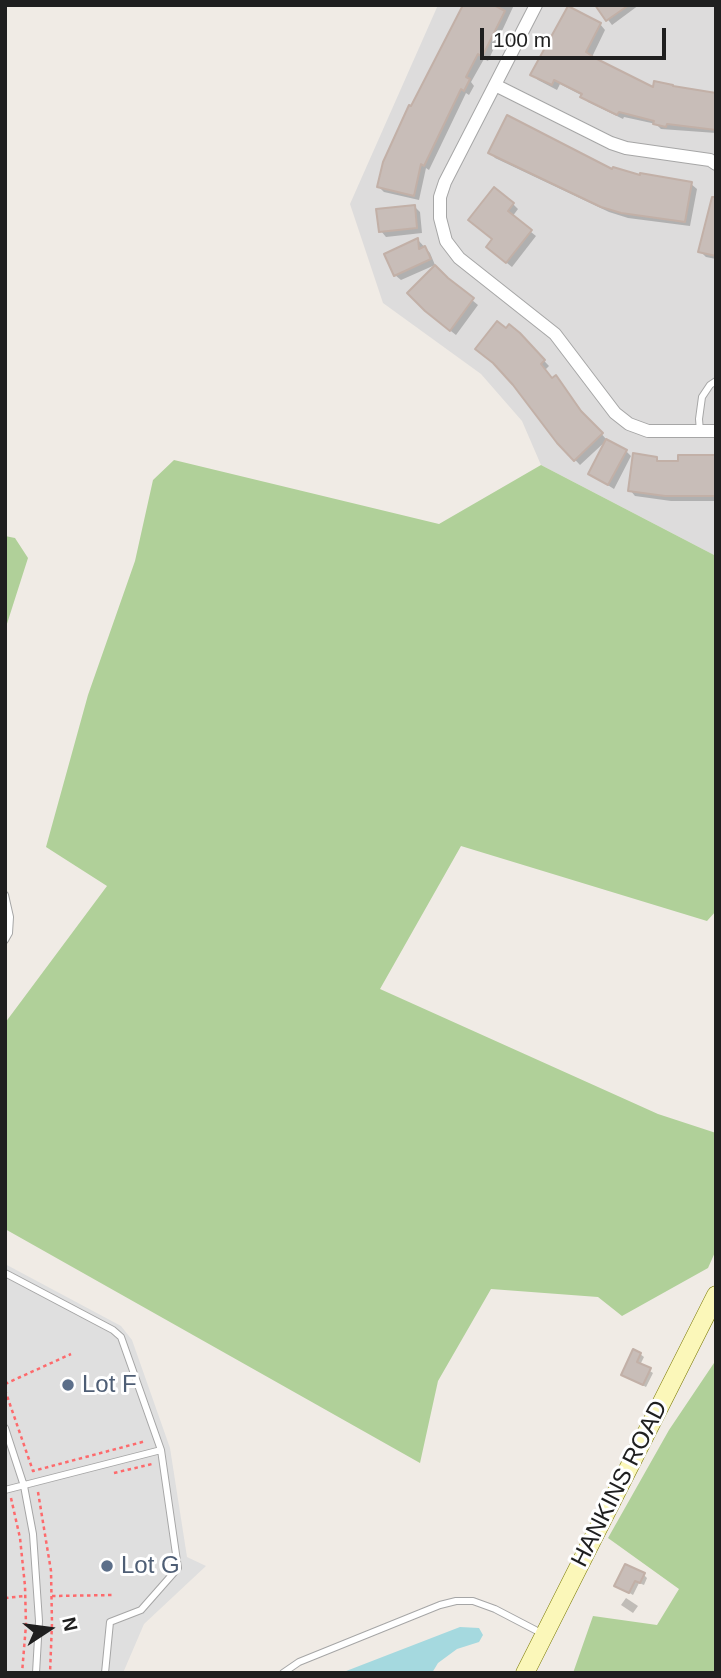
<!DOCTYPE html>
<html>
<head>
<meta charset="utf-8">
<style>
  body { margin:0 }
  #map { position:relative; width:721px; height:1678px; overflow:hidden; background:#f0ebe5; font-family:Arial,sans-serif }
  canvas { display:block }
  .frame { position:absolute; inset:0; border:7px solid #1f1f1f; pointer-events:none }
  .north { position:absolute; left:14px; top:1594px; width:70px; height:70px; -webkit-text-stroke:5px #fff; paint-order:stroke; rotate:77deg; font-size:19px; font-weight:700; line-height:28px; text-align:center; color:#1f1f1f }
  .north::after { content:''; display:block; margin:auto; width:24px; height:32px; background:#1f1f1f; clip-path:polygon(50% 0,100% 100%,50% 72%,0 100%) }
  .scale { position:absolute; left:480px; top:28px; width:186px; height:32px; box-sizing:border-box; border:4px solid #1f1f1f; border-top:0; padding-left:9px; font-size:21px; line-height:24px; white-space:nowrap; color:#1f1f1f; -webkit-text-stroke:5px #fff; paint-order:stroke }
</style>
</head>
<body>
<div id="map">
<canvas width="721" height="1678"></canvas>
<div class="frame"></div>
<div class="north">N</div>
<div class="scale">100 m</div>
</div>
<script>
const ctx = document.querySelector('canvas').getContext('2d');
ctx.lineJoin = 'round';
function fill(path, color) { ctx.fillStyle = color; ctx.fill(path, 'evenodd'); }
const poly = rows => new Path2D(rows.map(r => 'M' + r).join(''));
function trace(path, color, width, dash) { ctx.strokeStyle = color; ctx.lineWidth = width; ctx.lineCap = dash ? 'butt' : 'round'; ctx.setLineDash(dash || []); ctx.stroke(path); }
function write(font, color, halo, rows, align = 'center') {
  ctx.font = font + ' Arial,sans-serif'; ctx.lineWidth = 6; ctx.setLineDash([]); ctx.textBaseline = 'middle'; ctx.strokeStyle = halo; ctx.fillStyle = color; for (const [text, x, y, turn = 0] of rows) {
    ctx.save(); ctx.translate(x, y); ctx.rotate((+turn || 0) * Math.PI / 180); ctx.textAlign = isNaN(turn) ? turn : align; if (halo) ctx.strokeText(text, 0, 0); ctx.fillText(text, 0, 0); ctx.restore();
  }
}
fill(poly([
  [438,5,716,5,716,556,541,465,522,421,481,374,383,303,350,204]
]), '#dddcdc');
fill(poly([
  [174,460,439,524,541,465,716,556,716,911,707,921,461,846,380,989,658,1114,716,1133,716,1250,708,1268,622,1316,598,1297,491,1289,438,1381,420,1463,5,1229,5,1023,107,886,46,847,88,695,135,561,153,480],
  [5,536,15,538,28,558,5,630],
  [716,1360,716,1673,573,1673,593,1616,657,1625,679,1589,608,1538,669,1430]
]), '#b0d099');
fill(poly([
  [5,1264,121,1326,132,1340,170,1448,187,1557,206,1566,144,1624,123,1673,5,1673]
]), '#dfdfdf');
fill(poly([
  [460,1627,479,1628,483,1635,479,1642,457,1649,438,1663,432,1673,341,1673]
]), '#a5d9df');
fill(poly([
  [465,5,514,5,488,61,484,59,471,82,474,86,469,95,466,93,429,170,426,168,419,200,384,192,379,187,412,108],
  [597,5,639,5,612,25],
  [600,24,605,30,592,57,654,90,716,94,716,133,661,129,656,124,624,117,623,119,588,102,583,96,560,84,557,90,538,80,532,74],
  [490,152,691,184,697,189,690,226,628,218,609,212,495,158],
  [513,204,518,209,512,217,536,236,512,267,493,252,494,239,476,225],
  [414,206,420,212,422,233,386,237,381,231],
  [716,214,716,259,706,257,700,251],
  [418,240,430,253,435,265,401,280,395,275],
  [448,280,478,305,456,335,433,317],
  [525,341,549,366,545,370,553,380,556,377,561,383,587,418,607,440,580,465,558,442],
  [626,451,631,456,614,489,590,474],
  [716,457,716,501,671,501,635,496,630,490,656,458,661,463,680,462],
  [640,1354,644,1357,640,1365,653,1373,646,1387,623,1375],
  [644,1575,647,1578,644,1585,639,1583,633,1595,616,1585],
  [626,1598,638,1606,633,1613,621,1605]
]), '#0003');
const building = poly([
  [463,5,494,5,505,11,482,57,478,54,466,77,470,79,464,91,461,89,424,166,421,164,414,196,377,187,383,162,409,105,411,106,463,5],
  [595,5,629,5,606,21,595,5],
  [568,6,601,23,586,52,595,58,653,87,654,81,673,85,673,86,716,93,716,130,667,124,666,127,653,124,654,121,619,112,617,115,580,97,582,94,554,80,552,85,530,75,568,6],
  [507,115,612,169,613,167,640,175,640,173,692,182,685,222,621,213,601,207,488,153,507,115],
  [494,187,514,203,508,211,532,230,506,263,486,247,492,239,468,220,494,187],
  [712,197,716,197,716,256,698,252,712,197],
  [415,205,417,228,379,232,376,209,415,205],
  [418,238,419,249,425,246,431,259,394,276,384,254,418,238],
  [435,265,448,278,474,298,450,331,425,311,407,293,435,265],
  [497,321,506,328,509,324,520,333,545,360,541,364,552,378,556,375,581,411,603,433,574,461,557,443,513,385,493,363,475,349,497,321],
  [606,439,627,450,608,485,588,474,606,439],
  [633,453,657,457,657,461,678,461,678,455,716,455,716,496,665,496,628,491,633,453],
  [633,1349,641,1353,637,1362,651,1368,643,1385,621,1375,633,1349],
  [625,1564,645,1573,640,1583,635,1581,629,1593,614,1586,625,1564]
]);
fill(building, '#c8bdb8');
trace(building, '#c2b0a7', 2);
const lane = poly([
  [700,431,699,419,702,397,710,385,716,381],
  [5,895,10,917,9,933,5,940],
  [5,1273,113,1330,121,1337,161,1450,178,1568,141,1610,110,1622,105,1673],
  [5,1428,24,1486,33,1534,39,1621,36,1673],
  [5,1490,161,1450],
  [283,1673,299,1662,440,1605,456,1601,473,1601,495,1609,543,1634]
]);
const street = poly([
  [536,5,445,182,440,197,440,218,446,241,459,258,555,334,615,413,629,424,648,431,716,431],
  [495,85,611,143,626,148,710,160,716,164]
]);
const secondary = poly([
  [525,1673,716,1295]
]);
trace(lane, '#a6a6a6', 8);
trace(street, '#a6a6a6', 14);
trace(secondary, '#7a7902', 19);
trace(poly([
  [5,1384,71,1354],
  [5,1390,33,1471,146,1441],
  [5,1470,5,1477],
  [114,1473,152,1464],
  [38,1492,51,1571,52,1623,50,1673],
  [11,1498,20,1538,25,1586,26,1625,22,1673],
  [52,1596,114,1595],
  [5,1598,25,1596]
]), '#fd6a6c', 2.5, [3.5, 3.5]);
trace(lane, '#fff', 6);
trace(street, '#fff', 12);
trace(secondary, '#fbf7b9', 18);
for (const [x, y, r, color] of [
  [68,1385,7,"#5c6f8a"],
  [107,1566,7,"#5c6f8a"]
]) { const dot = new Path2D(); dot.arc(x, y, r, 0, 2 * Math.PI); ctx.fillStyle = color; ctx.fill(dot); trace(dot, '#fff', 2.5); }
write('24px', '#4e5e75', '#fff', [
  ["Lot F",82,1385],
  ["Lot G",121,1566]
], 'left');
write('24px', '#1f1f1f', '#fff', [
  ["HANKINS ROAD",620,1484,-63]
]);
</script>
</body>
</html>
